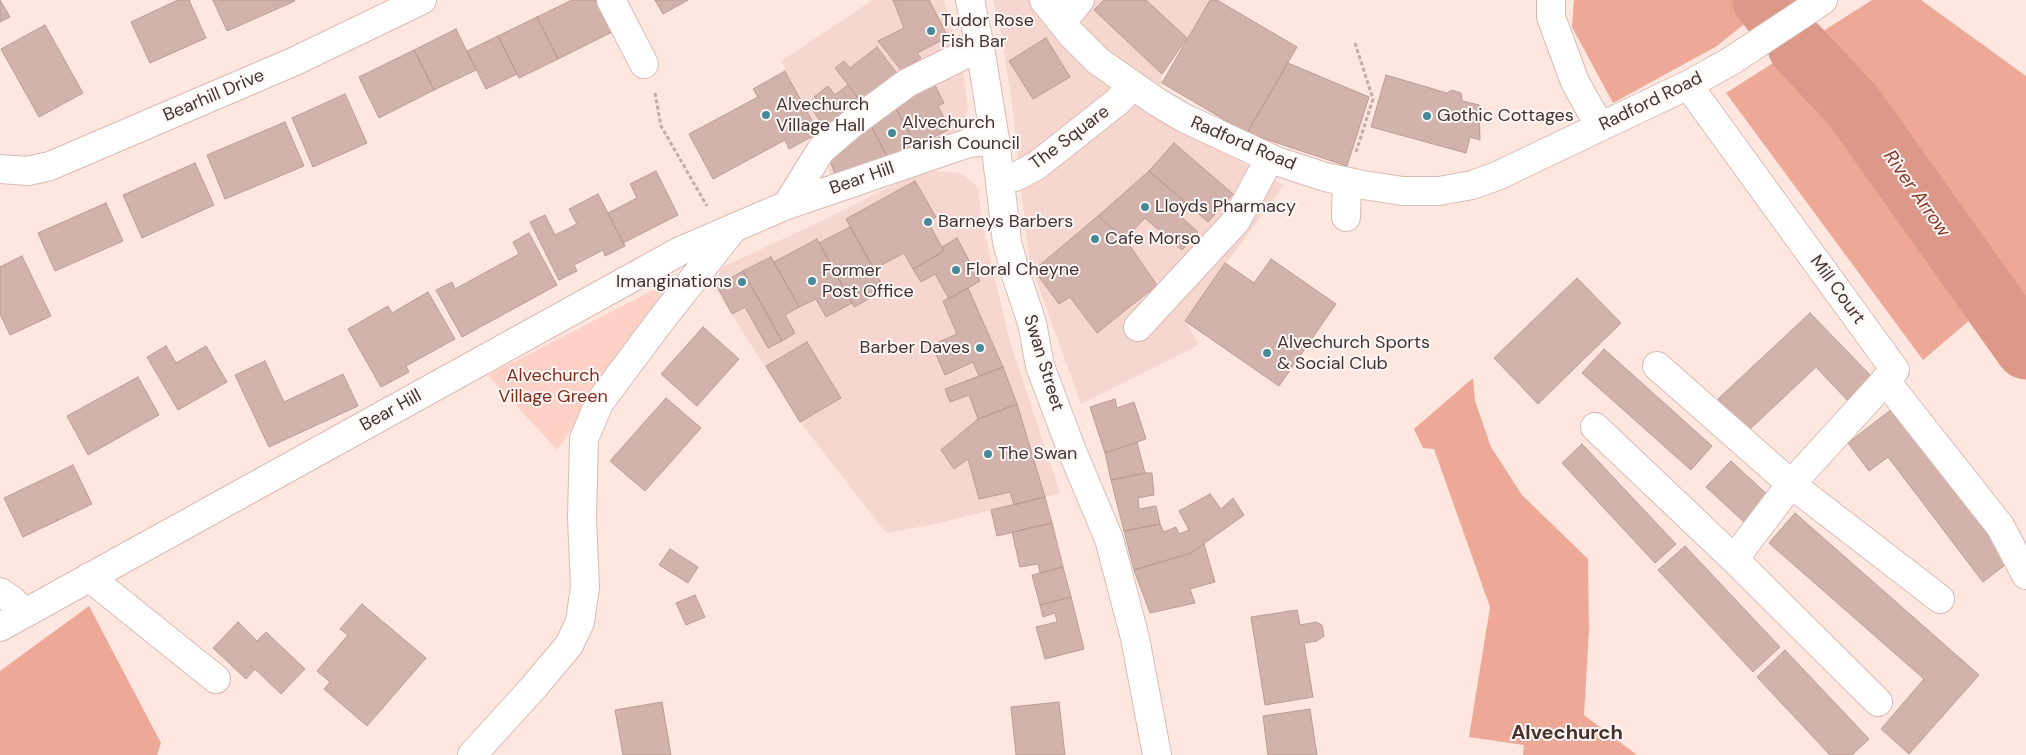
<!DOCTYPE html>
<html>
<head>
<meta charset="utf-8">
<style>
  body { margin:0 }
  canvas { display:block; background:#ffe6df }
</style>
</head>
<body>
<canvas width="2026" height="755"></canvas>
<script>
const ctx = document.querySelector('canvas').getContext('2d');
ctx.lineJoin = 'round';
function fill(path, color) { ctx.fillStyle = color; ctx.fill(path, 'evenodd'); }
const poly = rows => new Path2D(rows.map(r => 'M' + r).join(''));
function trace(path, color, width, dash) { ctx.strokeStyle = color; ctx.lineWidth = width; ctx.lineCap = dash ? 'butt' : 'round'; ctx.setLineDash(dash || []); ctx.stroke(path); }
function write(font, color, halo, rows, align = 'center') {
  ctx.font = font + ' "DM Sans",sans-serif'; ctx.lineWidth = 4; ctx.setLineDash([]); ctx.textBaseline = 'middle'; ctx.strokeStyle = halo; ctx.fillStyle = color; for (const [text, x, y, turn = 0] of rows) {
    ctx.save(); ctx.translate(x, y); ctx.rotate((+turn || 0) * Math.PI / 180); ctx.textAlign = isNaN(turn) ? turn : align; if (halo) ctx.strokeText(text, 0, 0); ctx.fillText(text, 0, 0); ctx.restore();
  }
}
fill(poly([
  [873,0,944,0,963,69,968,109,961,132,833,179,830,175,824,140,781,61],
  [993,0,1210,0,1187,38,1162,74,1162,83,1143,110,1284,185,1185,320,1199,345,1081,404,1029,260,1012,102,1000,28],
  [924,170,961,173,978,187,982,222,1009,339,1060,493,931,525,886,533,800,422,713,285,722,267,805,229]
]), '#f6d7cf');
fill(poly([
  [669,282,670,291,557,450,488,375]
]), '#fed1c6');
fill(poly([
  [1574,0,1774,0,1717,46,1613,103,1572,27],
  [1872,0,1921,0,2026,76,2026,346,1992,301,1923,360,1726,93],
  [1473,378,1475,401,1491,447,1522,495,1588,559,1589,630,1584,715,1637,755,1523,755,1524,745,1469,737,1490,607,1434,449,1423,448,1414,429],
  [89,606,161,743,157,755,0,755,0,671]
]), '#eda897');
trace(poly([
  [1763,0,1777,18],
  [1798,47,1854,107,2026,349]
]), '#dc9888', 61);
const building = poly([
  [0,0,10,17,0,22,0,0],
  [178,0,189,0,206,38,150,63,131,22,178,0],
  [213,0,294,0,295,1,227,31,213,0],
  [572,0,596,0,612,32,558,59,537,17,572,0],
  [655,0,688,0,663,14,655,0],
  [893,0,929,0,948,37,917,53,921,58,901,70,878,41,904,28,893,0],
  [1104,0,1146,0,1187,38,1162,74,1094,10,1104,0],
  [1210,0,1217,0,1297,47,1247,133,1162,83,1210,0],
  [537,17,558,59,519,78,498,36,537,17],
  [45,25,83,93,39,117,1,49,45,25],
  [456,29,476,70,434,90,414,50,456,29],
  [498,36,517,74,486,89,467,51,498,36],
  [1046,38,1070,77,1033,99,1009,61,1046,38],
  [877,47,898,75,862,103,835,68,844,61,850,68,877,47],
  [414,50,434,90,379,118,359,77,414,50],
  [1288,63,1369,97,1347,166,1247,133,1288,63],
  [785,71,819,133,789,149,785,140,713,179,689,134,758,97,753,89,785,71],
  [1386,75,1447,93,1452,90,1461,93,1462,101,1479,105,1480,140,1470,137,1466,153,1371,127,1386,75],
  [934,83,944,103,938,106,950,129,916,146,894,104,934,83],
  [848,85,862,103,827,130,813,111,821,105,814,97,828,86,835,95,848,85],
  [345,94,367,143,313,167,292,118,345,94],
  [895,106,916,146,889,160,868,120,895,106],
  [868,120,889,160,835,174,827,153,868,120],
  [285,122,304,166,225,199,207,155,285,122],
  [1174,143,1233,194,1208,222,1149,171,1174,143],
  [195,163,214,205,142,238,123,195,195,163],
  [656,171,678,215,623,243,608,213,637,198,630,184,656,171],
  [1149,171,1185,202,1176,212,1198,232,1182,250,1145,218,1125,239,1098,216,1149,171],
  [915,181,936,217,928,222,944,251,913,269,904,253,874,269,846,219,915,181],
  [598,194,625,246,605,256,603,250,574,265,577,271,559,280,530,222,545,215,555,235,577,224,569,209,598,194],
  [106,203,123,241,55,271,38,233,106,203],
  [1098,216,1125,239,1157,285,1097,333,1070,297,1059,304,1034,270,1098,216],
  [850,227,885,290,854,307,819,243,850,227],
  [529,233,557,285,462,337,436,290,452,282,455,289,519,254,513,242,529,233],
  [957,238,980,281,949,299,935,274,921,282,913,269,944,251,942,247,957,238],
  [817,239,852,303,826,317,816,299,799,307,774,262,817,239],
  [22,256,51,316,10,335,0,314,0,267,22,256],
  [771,257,799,307,785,315,795,333,782,341,743,271,771,257],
  [1271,259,1336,304,1279,386,1185,321,1225,263,1254,283,1271,259],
  [743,271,782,341,768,348,745,307,732,314,717,286,743,271],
  [1577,278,1621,323,1538,404,1494,358,1577,278],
  [968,288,1003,367,979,376,973,362,945,375,932,345,957,334,943,301,968,288],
  [428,292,455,339,406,366,409,372,381,387,348,329,388,306,392,313,428,292],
  [1810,313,1874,379,1849,402,1816,367,1748,431,1718,399,1810,313],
  [703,327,739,359,697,406,661,374,703,327],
  [807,342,841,398,800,422,766,366,807,342],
  [166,346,176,363,206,346,227,382,178,410,147,357,166,346],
  [1604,349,1712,446,1691,470,1582,373,1604,349],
  [265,361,284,402,343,374,358,406,269,447,235,375,265,361],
  [1003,367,1017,404,978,419,969,395,950,402,945,389,1003,367],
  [138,377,159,415,88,455,67,416,138,377],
  [666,398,701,428,645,491,610,461,666,398],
  [1115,399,1117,408,1134,402,1146,439,1105,453,1090,407,1115,399],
  [1017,404,1045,497,1014,505,1010,492,979,499,968,459,954,469,941,450,978,419,1017,404],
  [1897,405,2014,558,1983,582,1888,457,1869,471,1848,443,1897,405],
  [1137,442,1145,473,1111,480,1105,453,1137,442],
  [1582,444,1676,544,1655,563,1562,463,1582,444],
  [1731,461,1770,497,1745,523,1706,487,1731,461],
  [73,465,92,504,23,537,4,498,73,465],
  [1145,473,1152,473,1154,495,1138,498,1139,509,1156,506,1160,524,1124,531,1111,480,1145,473],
  [1210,494,1221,509,1233,498,1244,515,1191,553,1134,570,1124,531,1160,524,1164,532,1176,527,1179,534,1189,530,1179,511,1210,494],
  [1045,497,1052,523,997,536,991,510,1045,497],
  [1795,513,1979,675,1909,754,1881,729,1924,679,1769,543,1795,513],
  [1052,523,1063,567,1040,573,1038,564,1020,567,1012,532,1052,523],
  [1204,544,1215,582,1190,589,1195,603,1150,613,1134,570,1191,553,1204,544],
  [1685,546,1780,647,1753,672,1658,570,1685,546],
  [670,549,698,567,688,583,659,565,670,549],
  [1063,567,1071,597,1040,605,1032,575,1063,567],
  [695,595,705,617,686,625,676,603,695,595],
  [1071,597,1084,649,1045,659,1036,627,1057,622,1055,613,1043,617,1040,605,1071,597],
  [362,604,426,658,367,726,324,689,330,682,317,671,348,635,340,629,362,604],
  [1297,610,1300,625,1316,622,1322,625,1324,636,1317,641,1304,643,1313,697,1265,705,1251,617,1297,610],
  [238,622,257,641,266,632,305,669,281,694,255,669,246,679,213,648,238,622],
  [1785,650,1869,739,1852,755,1830,755,1757,677,1785,650],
  [662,702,671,755,623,755,615,710,662,702],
  [1059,702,1065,755,1016,755,1011,707,1059,702],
  [1310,709,1317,755,1268,755,1263,716,1310,709]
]);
fill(building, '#d1b3ac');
trace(building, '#ba9c95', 1);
const minor = poly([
  [611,0,644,64],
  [1044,0,1071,34,1098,61,1157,102,1184,118,1276,161,1325,177,1363,185,1403,191,1439,191,1472,185,1497,176,1688,85,1731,61,1823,0],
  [1551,0,1551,17,1575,82,1600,127],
  [1062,22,1080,0],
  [1688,85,1895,370,1791,484,1734,559],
  [0,169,28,171,50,166,293,62,422,0],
  [1001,178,1015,177,1036,166,1117,102,1133,86],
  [787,205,821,150,849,126,907,83,980,47],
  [1346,217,1347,182],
  [1138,327,1236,221,1270,158],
  [1657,366,1791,484,1940,599],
  [1885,380,2000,526,2026,575],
  [1595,427,1734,559,1878,702],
  [89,577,216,679],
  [0,592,13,601,24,613],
  [0,627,680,251,787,205,951,149,969,143,995,140],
  [472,755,533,688,569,645,580,622,585,587,582,518,584,439,599,403,661,320,732,230]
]);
const major = poly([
  [970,0,980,47,995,140,1007,242,1016,275,1032,323,1040,366,1072,451,1109,539,1135,638,1157,755]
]);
trace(minor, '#d9bbb3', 30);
trace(major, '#d9bbb3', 30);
trace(poly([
  [1355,43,1373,99,1356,152],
  [655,93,661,126,707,206]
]), '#c1aca6', 3, [4, 2.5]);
trace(minor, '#fff', 28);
trace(major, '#fff', 28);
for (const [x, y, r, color] of [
  [931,31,5,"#468a99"],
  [766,115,5,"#468a99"],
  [1427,116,5,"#468a99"],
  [892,133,5,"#468a99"],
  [1145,207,5,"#468a99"],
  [928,222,5,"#468a99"],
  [1095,239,5,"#468a99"],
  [956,270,5,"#468a99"],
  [812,281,5,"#468a99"],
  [742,282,5,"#468a99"],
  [980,348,5,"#468a99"],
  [1267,353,5,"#468a99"],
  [988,454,5,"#468a99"]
]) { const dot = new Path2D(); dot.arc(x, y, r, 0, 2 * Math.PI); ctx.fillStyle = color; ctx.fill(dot); trace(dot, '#fef7f6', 2); }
write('18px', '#413532', '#fef7f6', [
  ["Tudor Rose",941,21],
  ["Fish Bar",941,42],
  ["Alvechurch",776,105],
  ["Village Hall",776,126],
  ["Gothic Cottages",1437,116],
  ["Alvechurch",902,123],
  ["Parish Council",902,144],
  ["Lloyds Pharmacy",1155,207],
  ["Barneys Barbers",938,222],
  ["Cafe Morso",1105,239],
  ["Floral Cheyne",966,270],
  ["Former",822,271],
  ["Post Office",822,292],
  ["Imanginations",732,282,"right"],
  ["Alvechurch Sports",1277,343],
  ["& Social Club",1277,364],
  ["Barber Daves",970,348,"right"],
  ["The Swan",998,454]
], 'left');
write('18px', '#413532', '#fef7f6', [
  ["Bearhill Drive",214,96,-23],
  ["Radford Road",1651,102,-26],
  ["The Square",1070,138,-37],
  ["Radford Road",1243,144,23],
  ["Bear Hill",862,179,-19],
  ["Mill Court",1837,290,54],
  ["Swan Street",1043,363,73],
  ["Bear Hill",391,411,-29]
]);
write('18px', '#7f2e1c', '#fef7f6', [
  ["Alvechurch",553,376],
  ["Village Green",553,397]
]);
write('italic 19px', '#883724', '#fef7f6', [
  ["River Arrow",1916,194,55]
]);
write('bold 20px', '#472f2a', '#fef7f6', [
  ["Alvechurch",1567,734]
]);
</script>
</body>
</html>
